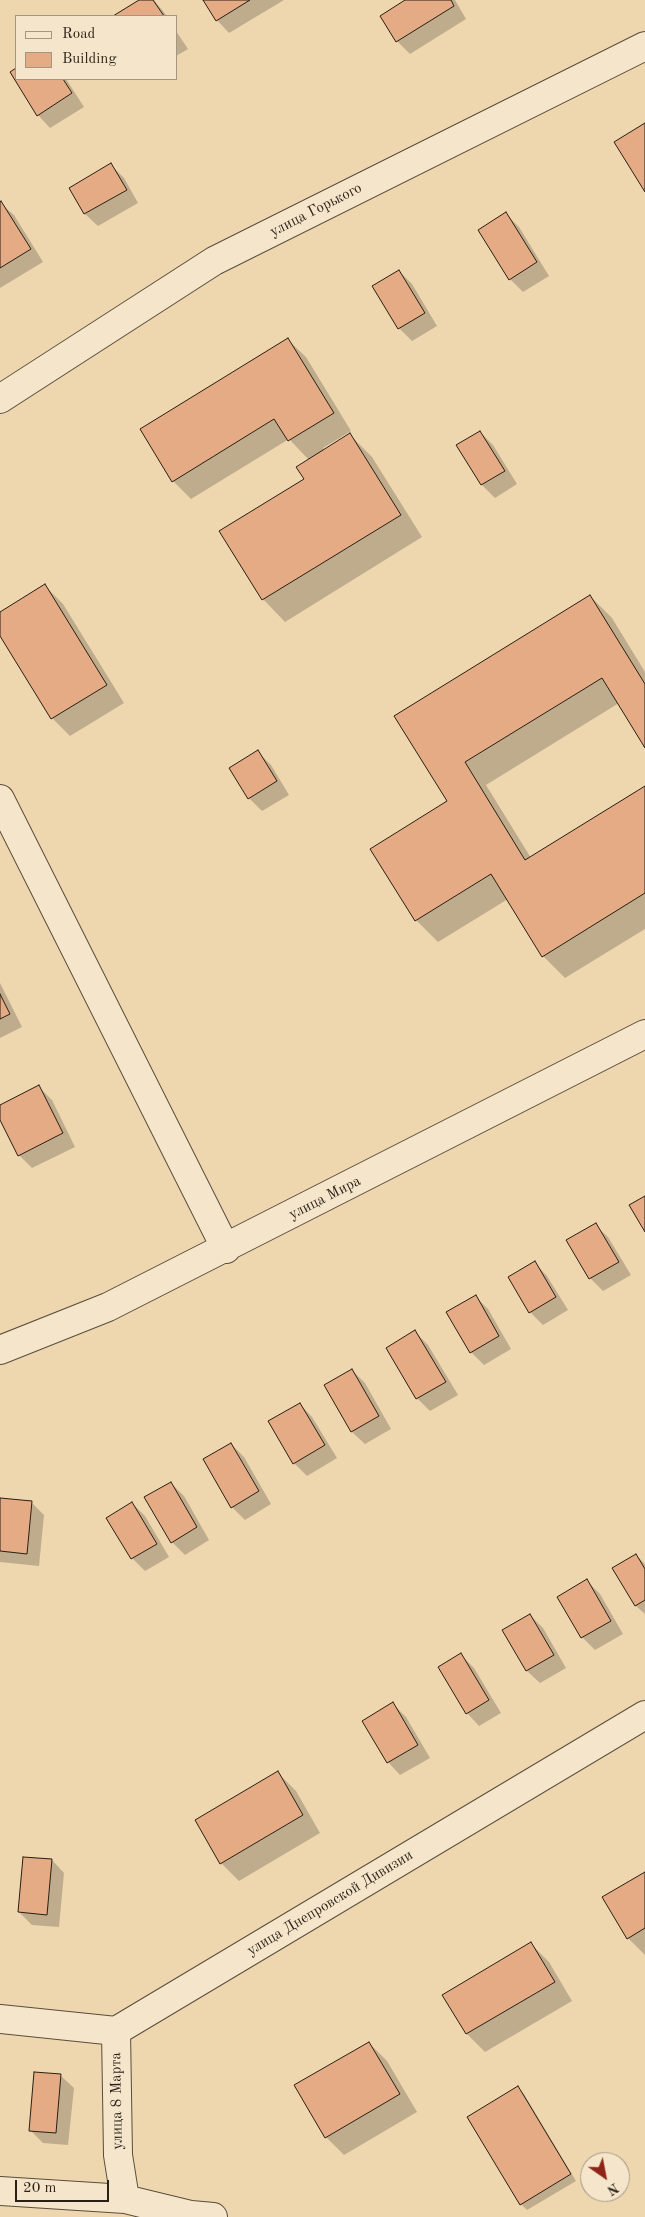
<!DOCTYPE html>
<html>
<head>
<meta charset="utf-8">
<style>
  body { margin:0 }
  #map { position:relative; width:645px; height:2217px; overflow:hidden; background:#eed7af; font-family:"Old Standard TT",serif }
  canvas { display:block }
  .legend { position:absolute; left:15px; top:15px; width:162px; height:65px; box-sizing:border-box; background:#f4e5cb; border:1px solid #a39682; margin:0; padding:6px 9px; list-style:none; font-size:15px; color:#291f15 }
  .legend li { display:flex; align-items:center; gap:10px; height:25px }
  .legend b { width:25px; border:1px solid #a39682 }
  .north { position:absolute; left:580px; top:2152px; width:50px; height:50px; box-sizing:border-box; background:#f4e5cb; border:1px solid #a39682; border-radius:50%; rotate:147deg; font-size:14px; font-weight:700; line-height:20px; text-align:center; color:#291f15 }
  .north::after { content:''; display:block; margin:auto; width:18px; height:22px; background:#8f2418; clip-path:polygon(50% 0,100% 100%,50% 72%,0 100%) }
  .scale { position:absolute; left:15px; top:2180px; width:94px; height:22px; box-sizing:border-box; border:2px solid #291f15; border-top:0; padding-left:6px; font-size:15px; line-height:18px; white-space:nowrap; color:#291f15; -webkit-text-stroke:4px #f4e5cb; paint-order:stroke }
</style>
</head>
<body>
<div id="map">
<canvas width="645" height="2217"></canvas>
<ul class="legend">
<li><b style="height:6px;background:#f4e5cb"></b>Road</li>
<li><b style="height:14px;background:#e5ab85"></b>Building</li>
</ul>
<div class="north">N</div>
<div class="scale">20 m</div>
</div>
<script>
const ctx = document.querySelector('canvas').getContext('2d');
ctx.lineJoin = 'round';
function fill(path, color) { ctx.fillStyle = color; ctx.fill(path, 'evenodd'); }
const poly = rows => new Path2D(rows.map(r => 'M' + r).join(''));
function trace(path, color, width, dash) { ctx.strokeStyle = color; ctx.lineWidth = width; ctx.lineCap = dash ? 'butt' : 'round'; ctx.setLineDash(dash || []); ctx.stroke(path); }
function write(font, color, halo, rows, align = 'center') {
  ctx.font = font + ' "Old Standard TT",serif'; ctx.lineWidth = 4; ctx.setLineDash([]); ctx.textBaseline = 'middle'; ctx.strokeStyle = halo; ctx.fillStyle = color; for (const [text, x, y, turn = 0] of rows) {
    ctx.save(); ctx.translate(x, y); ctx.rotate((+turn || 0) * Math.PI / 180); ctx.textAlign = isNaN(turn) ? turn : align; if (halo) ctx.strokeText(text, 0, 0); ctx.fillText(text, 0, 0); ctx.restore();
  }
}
fill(poly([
  [141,0,154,0,167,16,115,16],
  [204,0,284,0,229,33,217,20],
  [408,0,455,0,466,19,410,54,397,41,382,16],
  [176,31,188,49,176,56],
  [16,69,16,79,66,79,84,107,50,128,38,115,11,72],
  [111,165,124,178,138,203,98,226,85,214,70,188],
  [0,203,14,215,43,262,0,288],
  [506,214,519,227,549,276,523,292,510,279,480,230],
  [399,271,412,284,437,326,412,341,399,328],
  [287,339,306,357,351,431,323,448,325,450,350,435,372,457,422,537,285,622,263,599,306,480,309,460,289,439,191,499,173,481],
  [480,432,493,445,517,484,495,498,482,485,458,446],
  [45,586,63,604,124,703,70,736,52,718,0,633,0,613],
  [590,596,612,618,645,672,645,746,619,703,486,785,531,858,645,787,645,929,565,978,543,956,508,899,438,942,416,920,448,802,395,716],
  [258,752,271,765,289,795,262,811,249,798],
  [0,983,22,1027,0,1038],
  [39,1087,52,1100,75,1147,32,1168,19,1155,0,1117,0,1106],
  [595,1225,608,1237,631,1275,603,1291,590,1278],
  [535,1263,547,1276,568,1310,543,1325,530,1312],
  [475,1296,488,1309,511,1349,484,1365,471,1352],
  [415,1332,428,1345,458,1395,430,1411,417,1398],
  [352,1370,365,1383,391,1429,365,1444,352,1432,325,1386],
  [300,1404,312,1417,337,1458,307,1476,294,1463],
  [231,1444,244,1457,271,1504,245,1520,232,1507],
  [171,1483,184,1496,209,1540,185,1555,172,1542],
  [0,1500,31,1502,44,1515,39,1566,0,1562],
  [132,1503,145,1516,169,1557,145,1571,132,1558],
  [636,1555,645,1564,645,1614,636,1606,614,1568],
  [587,1581,600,1594,623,1634,595,1650,582,1637],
  [530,1615,543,1628,566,1668,540,1683,527,1671,504,1631],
  [461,1655,474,1668,501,1713,479,1726,467,1713],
  [393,1704,406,1717,430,1758,400,1775,388,1762],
  [278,1773,296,1791,320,1833,239,1881,221,1863],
  [52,1860,64,1873,59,1927,32,1925,19,1912],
  [645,1873,645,1955,628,1938],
  [531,1944,549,1962,572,2001,485,2052,467,2034,444,1995],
  [369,2043,387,2061,417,2112,344,2155,326,2137],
  [35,2073,61,2076,74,2088,68,2145,43,2143,30,2130],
  [518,2088,524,2094,576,2181,527,2210,521,2204]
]), '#0003');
const building = poly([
  [139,0,153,0,164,16,113,16,139,0],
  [203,0,250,0,216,21,203,0],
  [405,0,451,0,454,6,396,42,380,16,405,0],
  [16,68,16,79,63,79,72,93,37,116,10,72,16,68],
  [645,123,645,192,614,142,645,123],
  [111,163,127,190,84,214,69,188,111,163],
  [1,201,31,249,0,268,0,202,1,201],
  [506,212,537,262,509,280,478,230,506,212],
  [399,270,425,313,398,329,372,286,399,270],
  [288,338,334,413,288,441,274,419,172,482,140,429,288,338],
  [480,431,505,471,481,485,456,445,480,431],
  [350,433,401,515,262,600,219,531,304,479,296,467,350,433],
  [45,584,107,685,51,719,0,636,0,612,45,584],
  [590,595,645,684,645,748,602,678,465,762,525,860,645,786,645,893,542,957,491,874,415,921,370,849,447,801,394,716,590,595],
  [258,750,277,781,248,799,229,768,258,750],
  [0,994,10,1014,0,1019,0,994],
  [39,1085,63,1133,18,1156,0,1120,0,1105,39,1085],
  [645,1196,645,1232,629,1205,645,1196],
  [596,1223,619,1262,589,1279,566,1240,596,1223],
  [535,1261,556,1297,529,1313,508,1277,535,1261],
  [476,1295,499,1336,470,1353,446,1312,476,1295],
  [415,1330,446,1382,416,1399,386,1348,415,1330],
  [352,1369,379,1416,351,1432,324,1385,352,1369],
  [300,1403,325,1445,293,1464,268,1421,300,1403],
  [231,1443,259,1491,231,1508,203,1459,231,1443],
  [171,1482,197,1527,171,1543,144,1497,171,1482],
  [0,1498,32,1501,27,1554,0,1551,0,1498],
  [132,1502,157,1544,131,1559,106,1518,132,1502],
  [636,1554,645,1569,645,1600,635,1606,612,1568,636,1554],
  [587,1579,611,1621,581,1638,557,1597,587,1579],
  [530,1614,554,1655,526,1671,502,1630,530,1614],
  [461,1653,489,1700,466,1714,438,1667,461,1653],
  [393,1702,418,1745,387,1763,362,1721,393,1702],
  [278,1771,303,1815,220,1864,195,1820,278,1771],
  [23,1857,52,1859,47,1915,18,1912,23,1857],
  [645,1872,645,1928,627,1939,602,1897,645,1872],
  [531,1942,555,1982,466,2034,442,1995,531,1942],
  [369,2042,400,2094,325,2138,294,2085,369,2042],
  [34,2072,61,2074,56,2133,29,2131,34,2072],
  [518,2086,571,2174,520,2205,467,2117,518,2086]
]);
fill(building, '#e5ab85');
trace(building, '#291f15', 1);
const minor = poly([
  [0,399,214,261,645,46],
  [0,799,226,1249],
  [0,1350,108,1307,645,1034],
  [0,2019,116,2031,645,1715],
  [116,2031,118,2155,125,2199,191,2215,213,2217],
  [0,2191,125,2199]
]);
trace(minor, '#5a4d3c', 30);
trace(minor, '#f4e5cb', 28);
write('15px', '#291f15', '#f4e5cb', [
  ["улица Горького",316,210,-27],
  ["улица Мира",325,1198,-27],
  ["улица Днепровской Дивизии",330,1903,-31],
  ["улица 8 Марта",117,2101,-91]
]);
</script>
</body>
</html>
